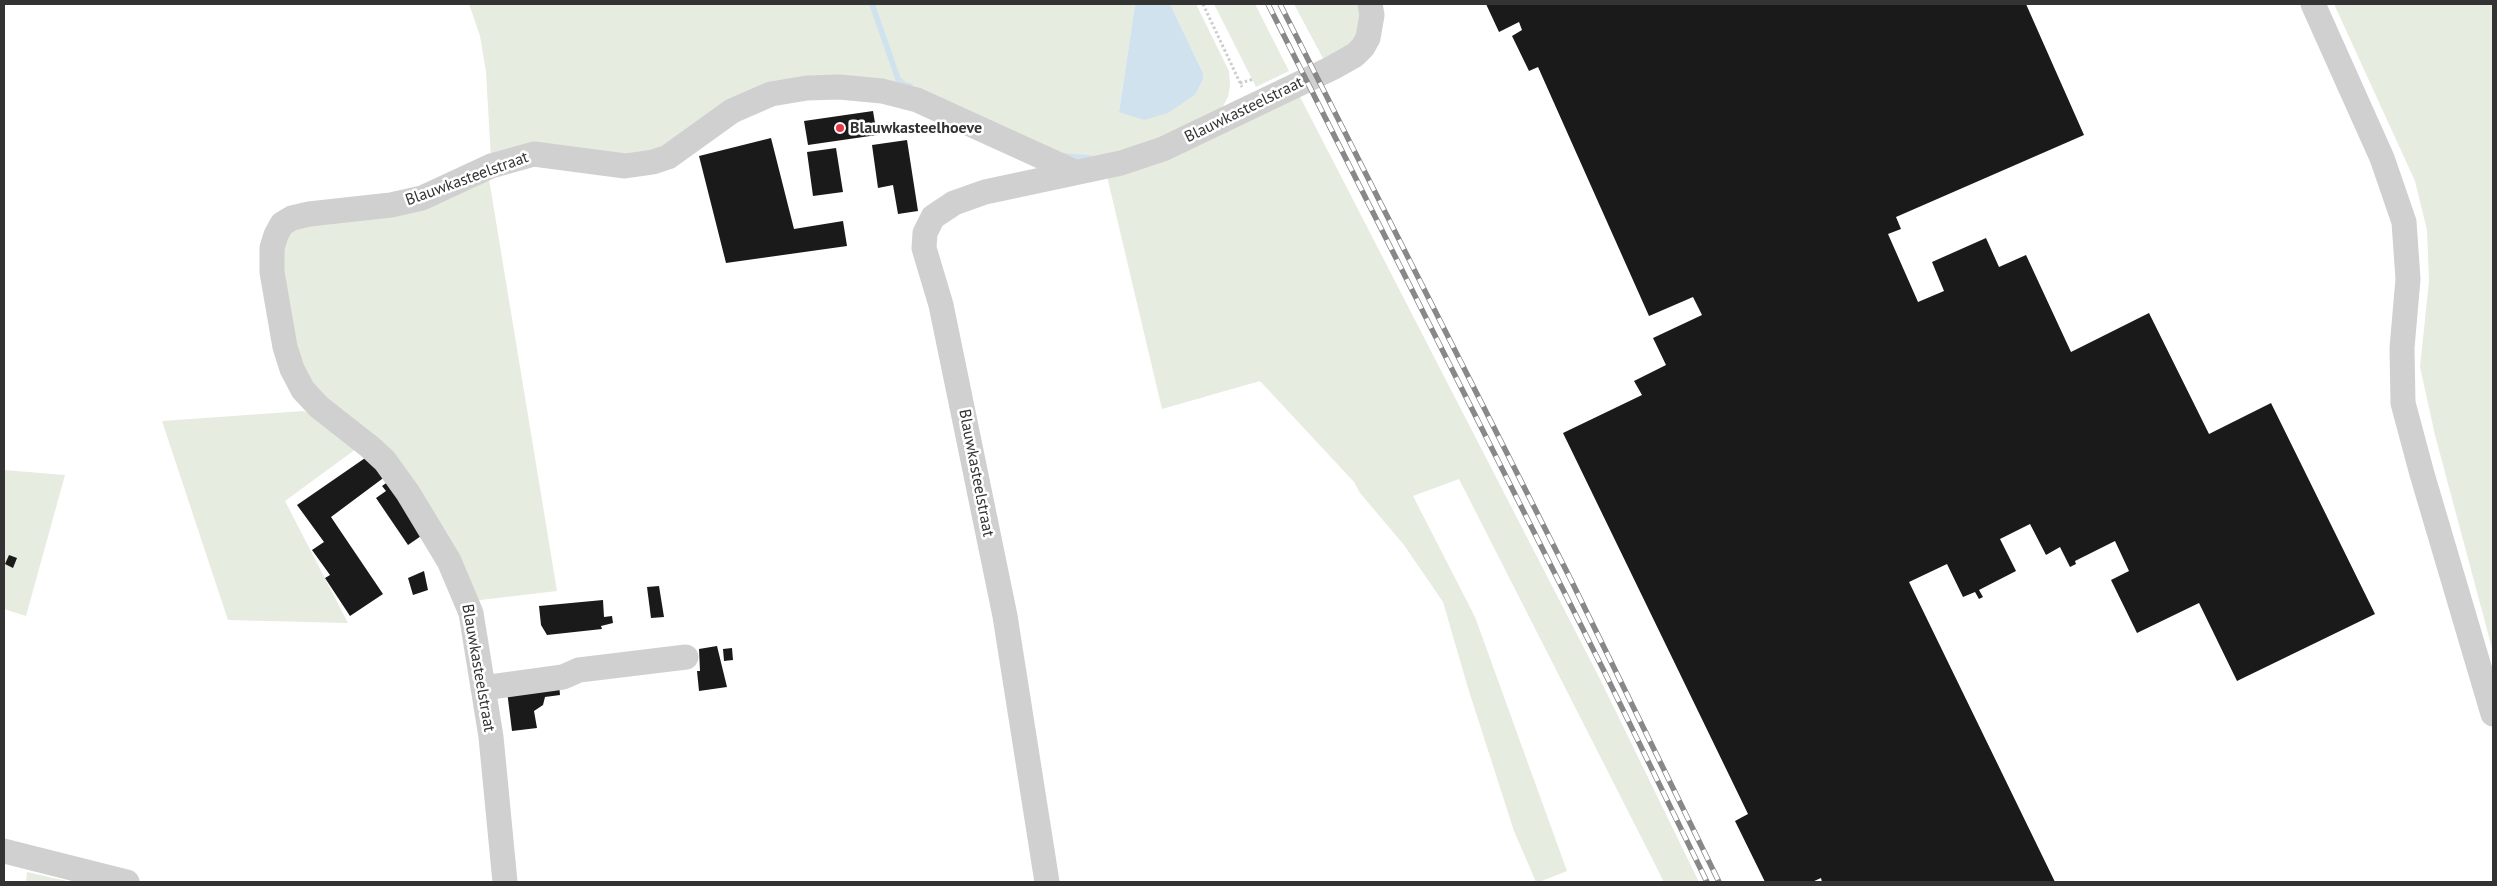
<!DOCTYPE html>
<html>
<head>
<meta charset="utf-8">
<style>
  body { margin:0 }
  #map { position:relative; width:2497px; height:886px; overflow:hidden; background:#fff; font-family:"PT Sans",sans-serif }
  canvas { display:block }
  .frame { position:absolute; inset:0; border:5px solid #333; pointer-events:none }
</style>
</head>
<body>
<div id="map">
<canvas width="2497" height="886"></canvas>
<div class="frame"></div>
</div>
<script>
const ctx = document.querySelector('canvas').getContext('2d');
ctx.lineJoin = 'round';
function fill(path, color) { ctx.fillStyle = color; ctx.fill(path, 'evenodd'); }
const poly = rows => new Path2D(rows.map(r => 'M' + r).join(''));
function trace(path, color, width, dash) { ctx.strokeStyle = color; ctx.lineWidth = width; ctx.lineCap = dash ? 'butt' : 'round'; ctx.setLineDash(dash || []); ctx.stroke(path); }
function write(font, color, halo, rows, align = 'center') {
  ctx.font = font + ' "PT Sans",sans-serif'; ctx.lineWidth = 5; ctx.setLineDash([]); ctx.textBaseline = 'middle'; ctx.strokeStyle = halo; ctx.fillStyle = color; for (const [text, x, y, turn = 0] of rows) {
    ctx.save(); ctx.translate(x, y); ctx.rotate((+turn || 0) * Math.PI / 180); ctx.textAlign = isNaN(turn) ? turn : align; if (halo) ctx.strokeText(text, 0, 0); ctx.fillText(text, 0, 0); ctx.restore();
  }
}
fill(poly([
  [469,4,1135,4,1119,112,1168,112,1195,95,1203,80,1203,73,1170,4,1196,4,1229,71,1230,86,1228,97,1223,106,1206,121,1079,167,826,81,645,160,491,159,486,72,480,36],
  [1214,4,1255,4,1289,71,1256,87],
  [1294,4,1365,4,1357,41,1325,62],
  [2334,4,2493,4,2493,652,2435,435,2420,367,2429,281,2427,230,2415,181],
  [1297,91,1600,679,1699,882,1664,882,1459,479,1413,496,1475,617,1567,871,1539,882,1536,882,1514,831,1468,688,1443,602,1404,545,1360,493,1354,482,1260,381,1162,409,1106,172],
  [488,173,557,591,472,601,465,580,309,389,277,272,291,223],
  [304,411,323,420,360,446,285,501,348,623,228,620,162,421],
  [4,470,65,475,26,616,4,609],
  [27,872,71,882,26,882]
]), '#e6ecdf');
fill(poly([
  [1135,4,1170,4,1203,73,1203,80,1195,95,1168,113,1144,120,1119,112]
]), '#cfe2ee');
trace(poly([
  [872,4,898,79,905,85,910,86],
  [1064,156,1090,158]
]), '#cfe2ee', 5.5);
fill(poly([
  [1486,4,2026,4,2084,135,1896,217,1901,229,1888,234,1918,302,1944,291,1932,262,1986,238,1999,267,2026,255,2071,352,2149,313,2209,434,2271,403,2375,614,2237,681,2199,603,2137,633,2111,580,2129,571,2115,541,2075,561,2076,564,2070,567,2060,547,2046,555,2030,524,2000,539,2016,571,1979,590,1983,597,1979,599,1975,592,1963,597,1947,564,1909,582,2055,882,1822,882,1821,878,1812,882,1765,882,1735,821,1748,814,1563,433,1642,395,1634,381,1666,365,1653,338,1702,315,1693,297,1649,316,1538,67,1529,71,1512,36,1522,30,1519,22,1499,32],
  [873,111,877,135,808,145,804,121],
  [771,138,794,229,843,221,847,246,726,263,699,156],
  [907,140,918,211,898,214,893,185,878,188,872,145],
  [836,148,843,192,813,196,807,152],
  [368,456,386,476,331,517,383,594,350,616,325,578,330,575,312,550,324,542,297,505],
  [389,481,424,534,408,545,376,498,386,491,382,486],
  [9,555,17,558,13,568,5,564],
  [424,571,428,590,413,595,408,578],
  [659,586,664,617,651,618,647,587],
  [603,600,604,617,612,616,613,623,601,626,602,629,547,635,541,625,539,606],
  [717,646,727,687,699,691,697,671,700,671,699,649],
  [732,648,733,660,724,661,723,649],
  [559,684,560,695,545,697,543,705,534,711,537,728,512,731,507,691]
]), '#1a1a1a');
trace(poly([
  [1203,4,1242,87],
  [1240,83,1254,79]
]), '#cdcdcd', 3, [2.5, 2.5]);
trace(poly([
  [2313,4,2382,158,2404,222,2408,279,2402,348,2403,403,2422,474,2493,714],
  [483,688,563,677,579,670,686,657],
  [4,851,127,882],
  [505,882,491,737,471,613,449,561,408,493,385,461,370,447,319,407,303,390,292,369,285,347,272,272,272,248,276,235,282,224,292,218,309,214,391,205,422,198,491,166,534,154,625,166,653,162,668,157,732,111,771,94,807,88,839,87,882,91,917,100,1075,172],
  [1047,882,1005,616,941,305,924,248,925,233,933,217,954,203,985,192,1121,163,1163,149,1332,68,1355,55,1363,47,1368,38,1372,15,1370,4]
]), '#d0d0d0', 25);
const rail = poly([
  [1268,4,1605,673,1707,882],
  [1280,4,1571,580,1719,882]
]);
trace(rail, '#888', 5.5);
trace(rail, '#fff', 4, [11]);
for (const [x, y, r, color] of [
  [840,128,5,"#e63946"]
]) { const dot = new Path2D(); dot.arc(x, y, r, 0, 2 * Math.PI); ctx.fillStyle = color; ctx.fill(dot); trace(dot, '#fff', 2); }
write('16px', '#333', '#fff', [
  ["Blauwkasteelstraat",1244,110,-26],
  ["Blauwkasteelstraat",467,179,-20],
  ["Blauwkasteelstraat",976,473,79],
  ["Blauwkasteelstraat",478,668,80]
]);
write('bold 16px', '#333', '#fff', [
  ["Blauwkasteelhoeve",850,128]
], 'left');
</script>
</body>
</html>
